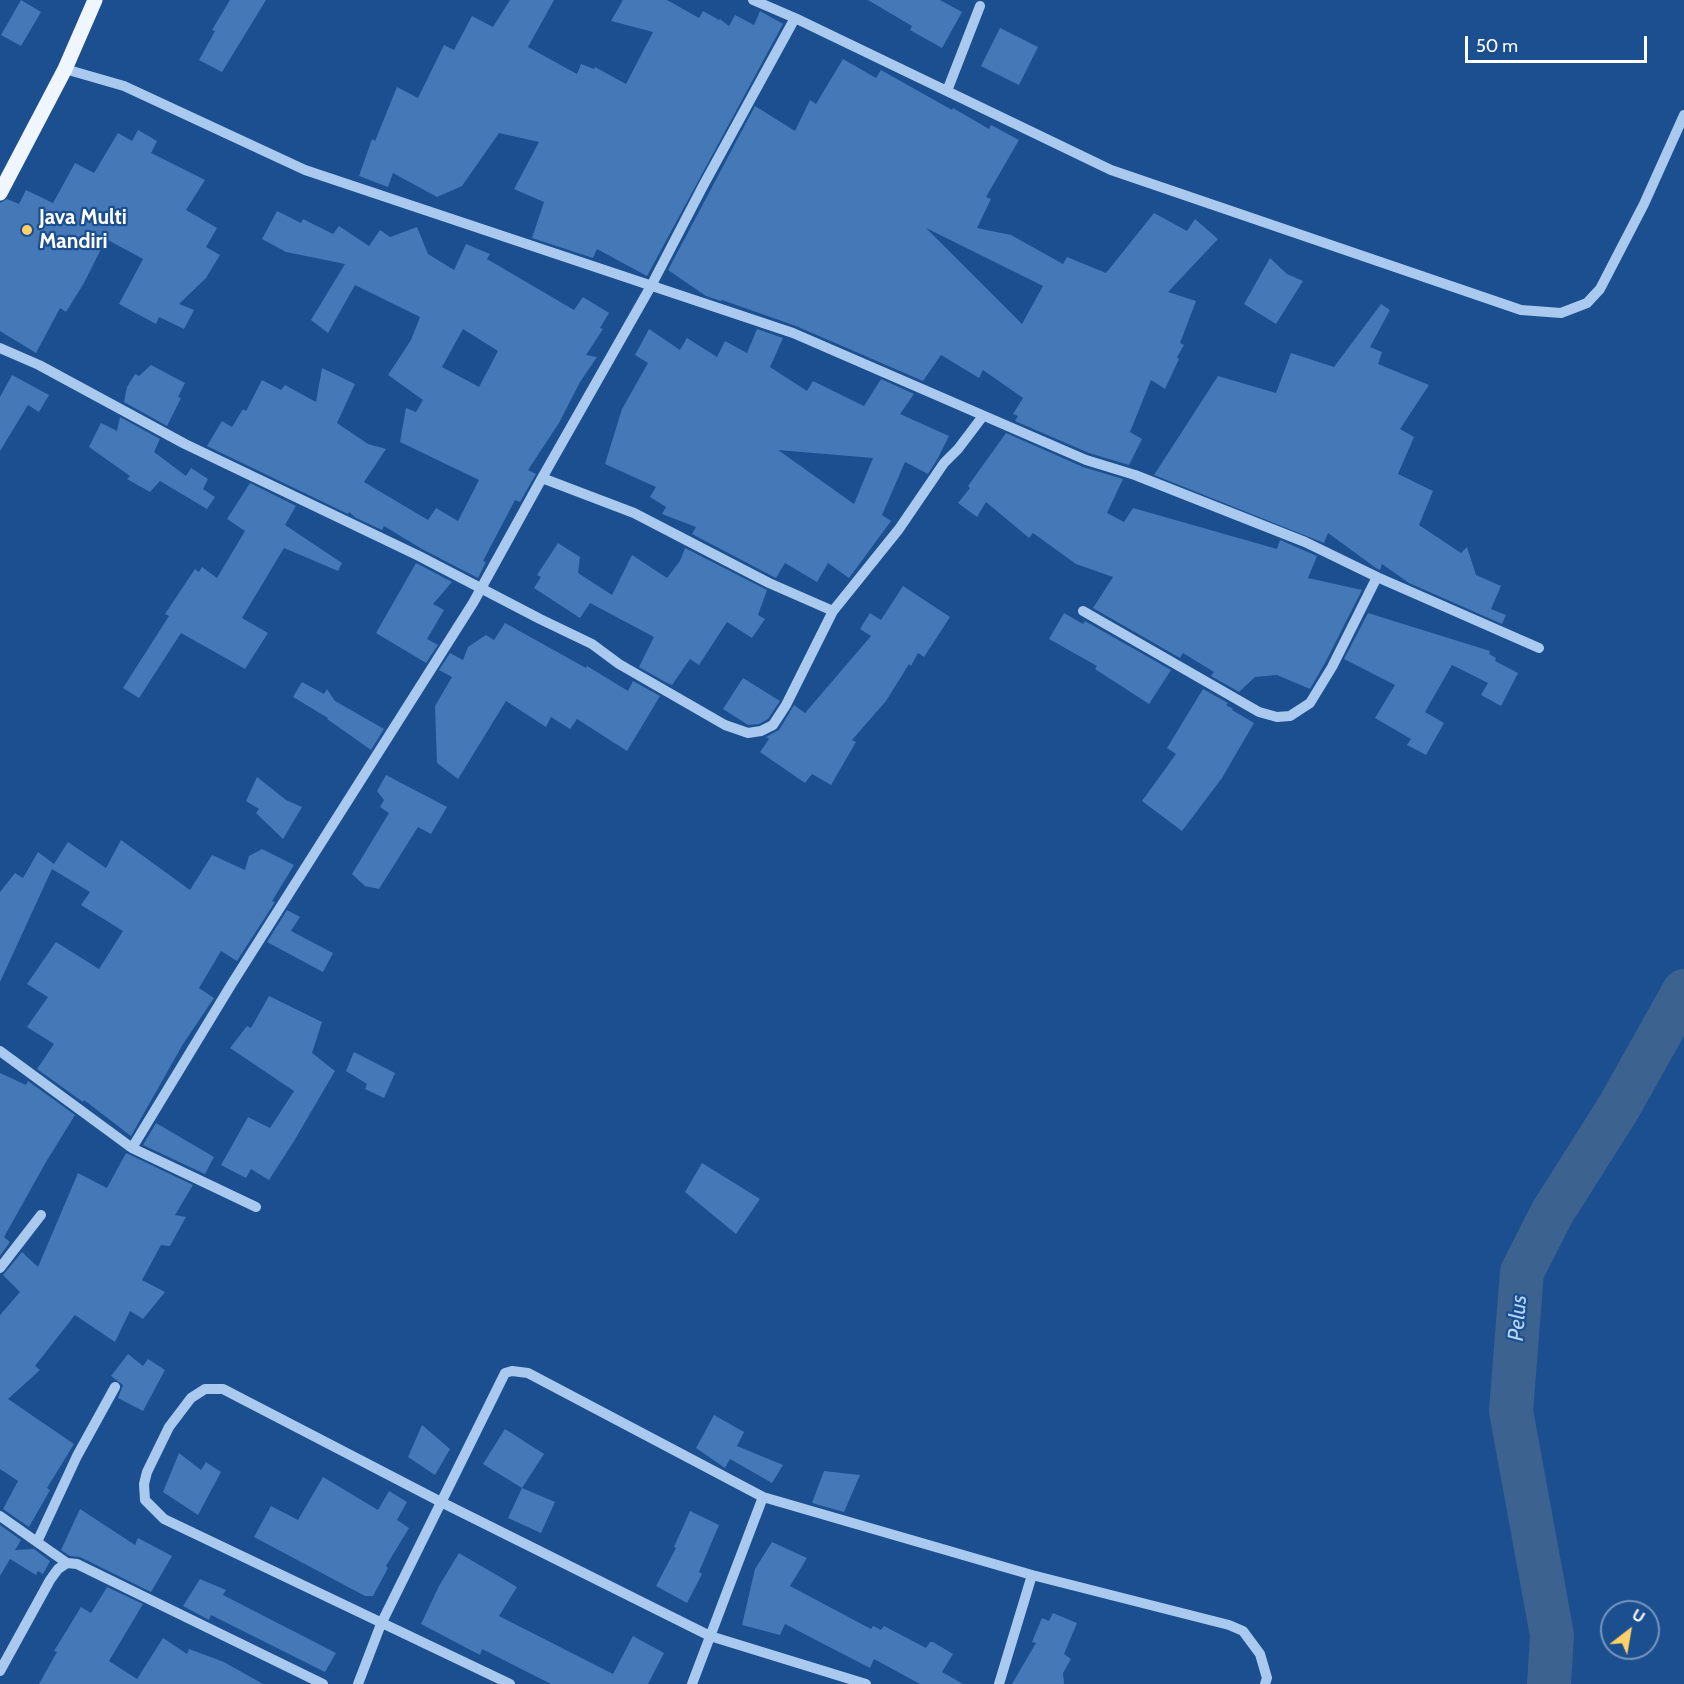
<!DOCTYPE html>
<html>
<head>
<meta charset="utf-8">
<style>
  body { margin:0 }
  #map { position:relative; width:1684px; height:1684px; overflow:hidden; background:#1b4f8f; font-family:Cabin,sans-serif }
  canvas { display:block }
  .north { position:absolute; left:1600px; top:1600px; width:60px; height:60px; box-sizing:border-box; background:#1b4f8f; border:2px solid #7695bc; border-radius:50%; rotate:31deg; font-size:16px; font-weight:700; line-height:24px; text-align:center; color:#fff }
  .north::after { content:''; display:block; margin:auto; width:21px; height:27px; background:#ffd166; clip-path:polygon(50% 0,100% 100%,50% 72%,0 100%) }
  .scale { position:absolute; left:1465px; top:36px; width:182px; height:27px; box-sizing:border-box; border:3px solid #fff; border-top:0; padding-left:8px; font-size:18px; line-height:21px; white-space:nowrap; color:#fff; -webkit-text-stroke:4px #1b4f8f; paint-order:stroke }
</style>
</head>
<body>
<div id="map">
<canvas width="1684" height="1684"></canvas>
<div class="north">U</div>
<div class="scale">50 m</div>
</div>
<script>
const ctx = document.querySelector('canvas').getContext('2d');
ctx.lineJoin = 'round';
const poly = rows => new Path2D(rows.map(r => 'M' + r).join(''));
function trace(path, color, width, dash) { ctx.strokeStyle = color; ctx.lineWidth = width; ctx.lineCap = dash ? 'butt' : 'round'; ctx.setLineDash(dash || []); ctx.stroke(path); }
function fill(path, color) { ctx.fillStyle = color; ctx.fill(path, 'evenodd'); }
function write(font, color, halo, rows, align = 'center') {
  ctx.font = font + ' Cabin,sans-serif'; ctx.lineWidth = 4.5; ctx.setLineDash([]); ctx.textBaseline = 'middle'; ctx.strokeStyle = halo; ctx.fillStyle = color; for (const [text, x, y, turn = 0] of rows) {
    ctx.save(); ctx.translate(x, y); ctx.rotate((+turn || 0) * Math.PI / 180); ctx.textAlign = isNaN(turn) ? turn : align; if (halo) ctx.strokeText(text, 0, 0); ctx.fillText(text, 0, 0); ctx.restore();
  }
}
trace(poly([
  [1549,1684,1552,1635,1511,1411,1522,1272,1552,1213,1619,1107,1684,991]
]), '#3c6290', 44);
fill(poly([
  [21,0,41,12,21,46,1,35],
  [230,0,266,0,222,72,199,60,215,31,212,30],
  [510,0,554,0,528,47,577,74,581,64,594,69,595,67,626,84,653,32,611,21,623,0,667,0,699,18,703,11,719,20,720,19,729,26,735,15,754,25,760,11,783,24,647,276,597,249,593,258,532,238,544,202,514,189,539,142,499,133,462,186,437,197,393,173,388,187,359,176,372,139,375,141,397,87,418,98,444,45,454,50,472,16,493,27],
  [868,0,940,0,962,12,942,48,910,30,912,26],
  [1000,28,1038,47,1019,85,981,66],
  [843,59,876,78,881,70,952,110,953,108,989,129,991,125,1019,140,986,197,991,199,977,228,1011,235,1063,264,1067,257,1106,273,1154,213,1187,231,1195,219,1218,239,1168,292,1196,301,1180,343,1184,345,1177,357,1179,359,1165,389,1151,380,1130,432,1142,439,1129,465,1089,453,1015,421,1018,416,1013,414,1023,398,983,370,979,378,941,355,923,381,796,326,722,300,721,301,706,296,668,270,755,106,795,131,810,100,816,104],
  [926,228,1043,286,1022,324],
  [138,130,157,141,151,153,205,180,186,210,217,228,206,247,220,255,206,278,179,304,194,310,184,329,159,317,156,324,119,304,143,259,106,239,84,283,66,312,60,308,36,353,0,331,0,203,7,199,19,204,26,190,53,203,75,163,94,173,118,133,132,141],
  [277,211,301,223,303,219,333,234,339,226,369,246,380,230,390,237,417,227,428,254,454,270,466,244,490,254,487,259,574,310,583,297,609,313,600,328,603,329,586,355,597,357,580,382,559,423,528,470,536,474,520,502,515,500,483,561,486,562,478,578,422,549,384,526,382,530,356,518,349,512,348,514,207,446,222,421,232,427,243,409,246,411,262,380,281,390,285,385,316,402,322,368,355,384,337,423,368,444,386,449,364,482,428,520,436,508,458,521,479,480,400,442,406,408,416,412,423,400,388,375,411,340,420,317,355,285,328,333,311,320,345,264,286,252,262,239],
  [463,329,498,351,479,387,442,367],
  [1270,258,1287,274,1303,281,1276,324,1244,304],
  [1381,304,1390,310,1370,347,1382,352,1378,364,1429,385,1400,429,1414,437,1398,474,1433,491,1419,525,1461,553,1467,547,1476,575,1501,586,1491,609,1506,615,1502,624,1409,583,1382,564,1380,570,1376,568,1328,533,1324,543,1154,475,1218,376,1276,393,1291,353,1334,367],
  [649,329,680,350,687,338,717,357,725,341,747,353,757,329,783,338,770,367,807,391,813,381,864,406,881,379,914,394,900,414,949,436,938,458,928,474,905,462,882,515,891,521,849,578,828,563,817,582,785,563,776,578,772,576,692,534,696,527,662,514,666,507,650,497,656,487,605,464,622,409,648,363,635,355],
  [778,450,873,458,854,504],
  [151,365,185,383,178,397,181,398,167,426,124,402,127,387,135,374,139,376],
  [12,375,49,395,39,412,28,405,0,451,0,397],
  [120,417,160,439,154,452,186,476,191,468,208,479,203,489,215,497,207,509,160,481,150,492,127,479,130,476,89,447,101,423,117,431],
  [1006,433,1083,467,1123,479,1107,513,1124,522,1133,508,1277,549,1280,540,1317,556,1308,578,1362,590,1325,663,1310,689,1277,675,1255,677,1239,692,1211,676,1214,672,1183,653,1180,658,1093,608,1113,577,1076,564,1033,533,1029,538,986,502,977,517,958,503,970,488,968,486],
  [250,483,296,506,285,525,342,563,338,571,284,548,242,618,268,633,245,669,181,633,139,698,123,688,169,616,165,614,195,569,199,572,202,567,217,578,245,531,227,519],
  [558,543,580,557,578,573,612,595,632,555,667,578,680,561,685,548,767,590,758,615,765,619,752,638,727,622,699,665,690,659,672,685,667,683,639,667,654,637,590,603,580,618,534,588,541,577,537,575],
  [416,563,452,582,433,604,444,610,427,639,438,645,426,663,376,633],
  [903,586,950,617,924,657,918,653,911,666,909,664,886,701,852,740,856,742,831,785,812,774,805,783,760,752,769,739,766,737,779,730,794,705,805,713,871,636,860,629,870,613,881,620],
  [1064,613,1083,624,1085,621,1171,670,1149,704,1095,669,1097,666,1049,639],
  [1368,613,1490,651,1489,654,1496,658,1495,661,1518,673,1501,706,1481,695,1488,683,1452,665,1425,712,1444,723,1426,755,1407,745,1411,739,1375,718,1395,685,1344,659],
  [505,623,586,668,587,666,628,691,633,681,660,696,627,751,577,719,570,729,551,717,546,727,506,701,458,779,437,763,435,706,452,677,439,670,450,653,463,660,468,647,486,635,494,640],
  [743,678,780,701,768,719,759,724,748,725,723,709],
  [302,682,324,694,327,689,335,701,384,729,371,750,327,719,328,718,293,697],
  [1203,689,1228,703,1226,705,1233,709,1232,710,1254,723,1222,778,1182,831,1142,801,1176,754,1167,748],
  [386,775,447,807,431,834,418,827,379,889,365,886,352,874,389,813,380,807,384,800,377,791],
  [257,777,286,800,302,807,283,839,256,813,259,809,246,801],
  [121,840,190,890,212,855,245,870,249,856,262,849,294,865,272,901,275,902,237,961,221,951,199,988,214,998,183,1044,131,1136,84,1100,83,1102,37,1069,54,1044,27,1027,48,997,27,984,56,942,99,969,123,931,81,905,90,892,52,869,0,982,0,892,15,873,23,878,38,852,54,864,68,842,106,868],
  [287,910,300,917,291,931,333,953,323,972,267,942],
  [269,996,322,1022,312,1053,335,1071,294,1141,269,1180,251,1169,246,1178,221,1165,248,1117,270,1128,294,1091,230,1048,247,1026,251,1028],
  [354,1052,395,1073,384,1098,365,1089,367,1084,346,1071],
  [0,1073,26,1085,28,1081,75,1115,46,1162,4,1237,10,1242,0,1256],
  [156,1123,214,1157,205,1174,143,1145],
  [126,1153,193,1185,175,1215,186,1217,170,1246,161,1245,142,1280,165,1292,143,1319,130,1311,115,1342,75,1315,35,1366,40,1370,8,1399,74,1444,47,1488,50,1490,29,1527,3,1509,18,1481,0,1469,0,1315,20,1292,3,1275,22,1252,38,1267,78,1173,107,1188],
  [702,1163,760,1199,736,1234,685,1192],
  [128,1354,143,1366,148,1359,165,1370,143,1411,118,1398,123,1385,111,1376],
  [714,1415,744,1432,737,1446,783,1465,772,1483,730,1459,725,1468,696,1448],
  [422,1425,450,1449,435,1475,408,1457],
  [505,1429,544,1454,522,1488,483,1464],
  [179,1453,201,1470,206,1462,221,1472,198,1515,163,1492],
  [824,1471,860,1475,844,1512,812,1503],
  [323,1477,378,1510,389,1491,407,1502,397,1520,409,1528,386,1566,388,1568,373,1596,365,1596,254,1537,271,1506,298,1520],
  [522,1488,555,1502,541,1533,508,1518],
  [80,1509,135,1545,138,1538,172,1556,151,1592,80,1557,70,1556,61,1550],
  [690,1511,719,1525,699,1572,702,1574,687,1603,656,1586,676,1548,674,1547],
  [0,1525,21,1540,15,1550,34,1549,50,1561,43,1574,38,1571,36,1575,10,1559,0,1576],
  [772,1542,807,1558,790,1586,871,1629,873,1626,881,1630,884,1626,926,1648,930,1642,933,1642,953,1654,942,1672,963,1684,920,1684,874,1659,870,1668,785,1624,780,1635,742,1625,755,1569],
  [459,1553,517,1587,499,1616,613,1674,633,1636,664,1653,648,1684,551,1684,482,1649,480,1655,421,1624,439,1586],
  [200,1579,226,1590,223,1595,336,1653,325,1672,211,1615,209,1620,183,1606],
  [107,1587,143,1604,109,1661,137,1679,163,1638,187,1654,189,1649,224,1662,263,1684,39,1684,57,1652,54,1651,81,1607,91,1613],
  [1053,1613,1077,1623,1064,1654,1071,1659,1063,1673,1064,1684,1012,1684,1036,1643,1032,1642,1042,1618,1049,1621]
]), '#4478b7');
trace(poly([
  [753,0,795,18,1111,170,1521,310,1561,313,1587,303,1600,289,1644,204,1684,115],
  [65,69,124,86,305,170,793,333,1086,460,1135,475,1305,542,1377,577,1539,648],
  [947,91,980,6],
  [0,348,39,365,185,444,419,556,540,619,592,644,619,664,725,725,748,733,761,731,773,725,786,705,833,611,899,529,944,463,958,449,983,416],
  [542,478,634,513,769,583,833,611],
  [1083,611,1259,712,1277,717,1290,716,1310,703,1332,667,1377,577],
  [0,1051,132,1148,231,985,473,603,542,478,651,286,703,186,795,18],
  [132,1148,256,1207],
  [0,1268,41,1215],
  [0,1516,37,1542],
  [67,1563,37,1542,77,1456,115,1387],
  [0,1671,50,1580,58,1569,67,1563,77,1564,323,1684],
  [358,1684,381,1624,505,1373,512,1371,528,1373,763,1497,1032,1575,1229,1625,1243,1631,1260,1654,1267,1678,1265,1684],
  [510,1684,164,1519,145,1500,144,1484,147,1472,169,1427,191,1398,205,1389,223,1389,441,1502,710,1636,866,1684],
  [692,1684,763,1497],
  [999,1684,1032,1575]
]), '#a9c9ee', 10);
trace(poly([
  [0,193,65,69,95,0]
]), '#f0f6ff', 15);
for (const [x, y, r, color] of [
  [27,230,6,"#ffd166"]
]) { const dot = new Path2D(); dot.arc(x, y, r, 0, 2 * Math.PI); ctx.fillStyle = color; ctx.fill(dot); trace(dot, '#1b4f8f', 2); }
write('bold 21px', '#fff', '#1b4f8f', [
  ["Java Multi",39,218],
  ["Mandiri",39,242]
], 'left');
write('italic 22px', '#b5d3f5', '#1b4f8f', [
  ["Pelus",1518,1318,-86]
]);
</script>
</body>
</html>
